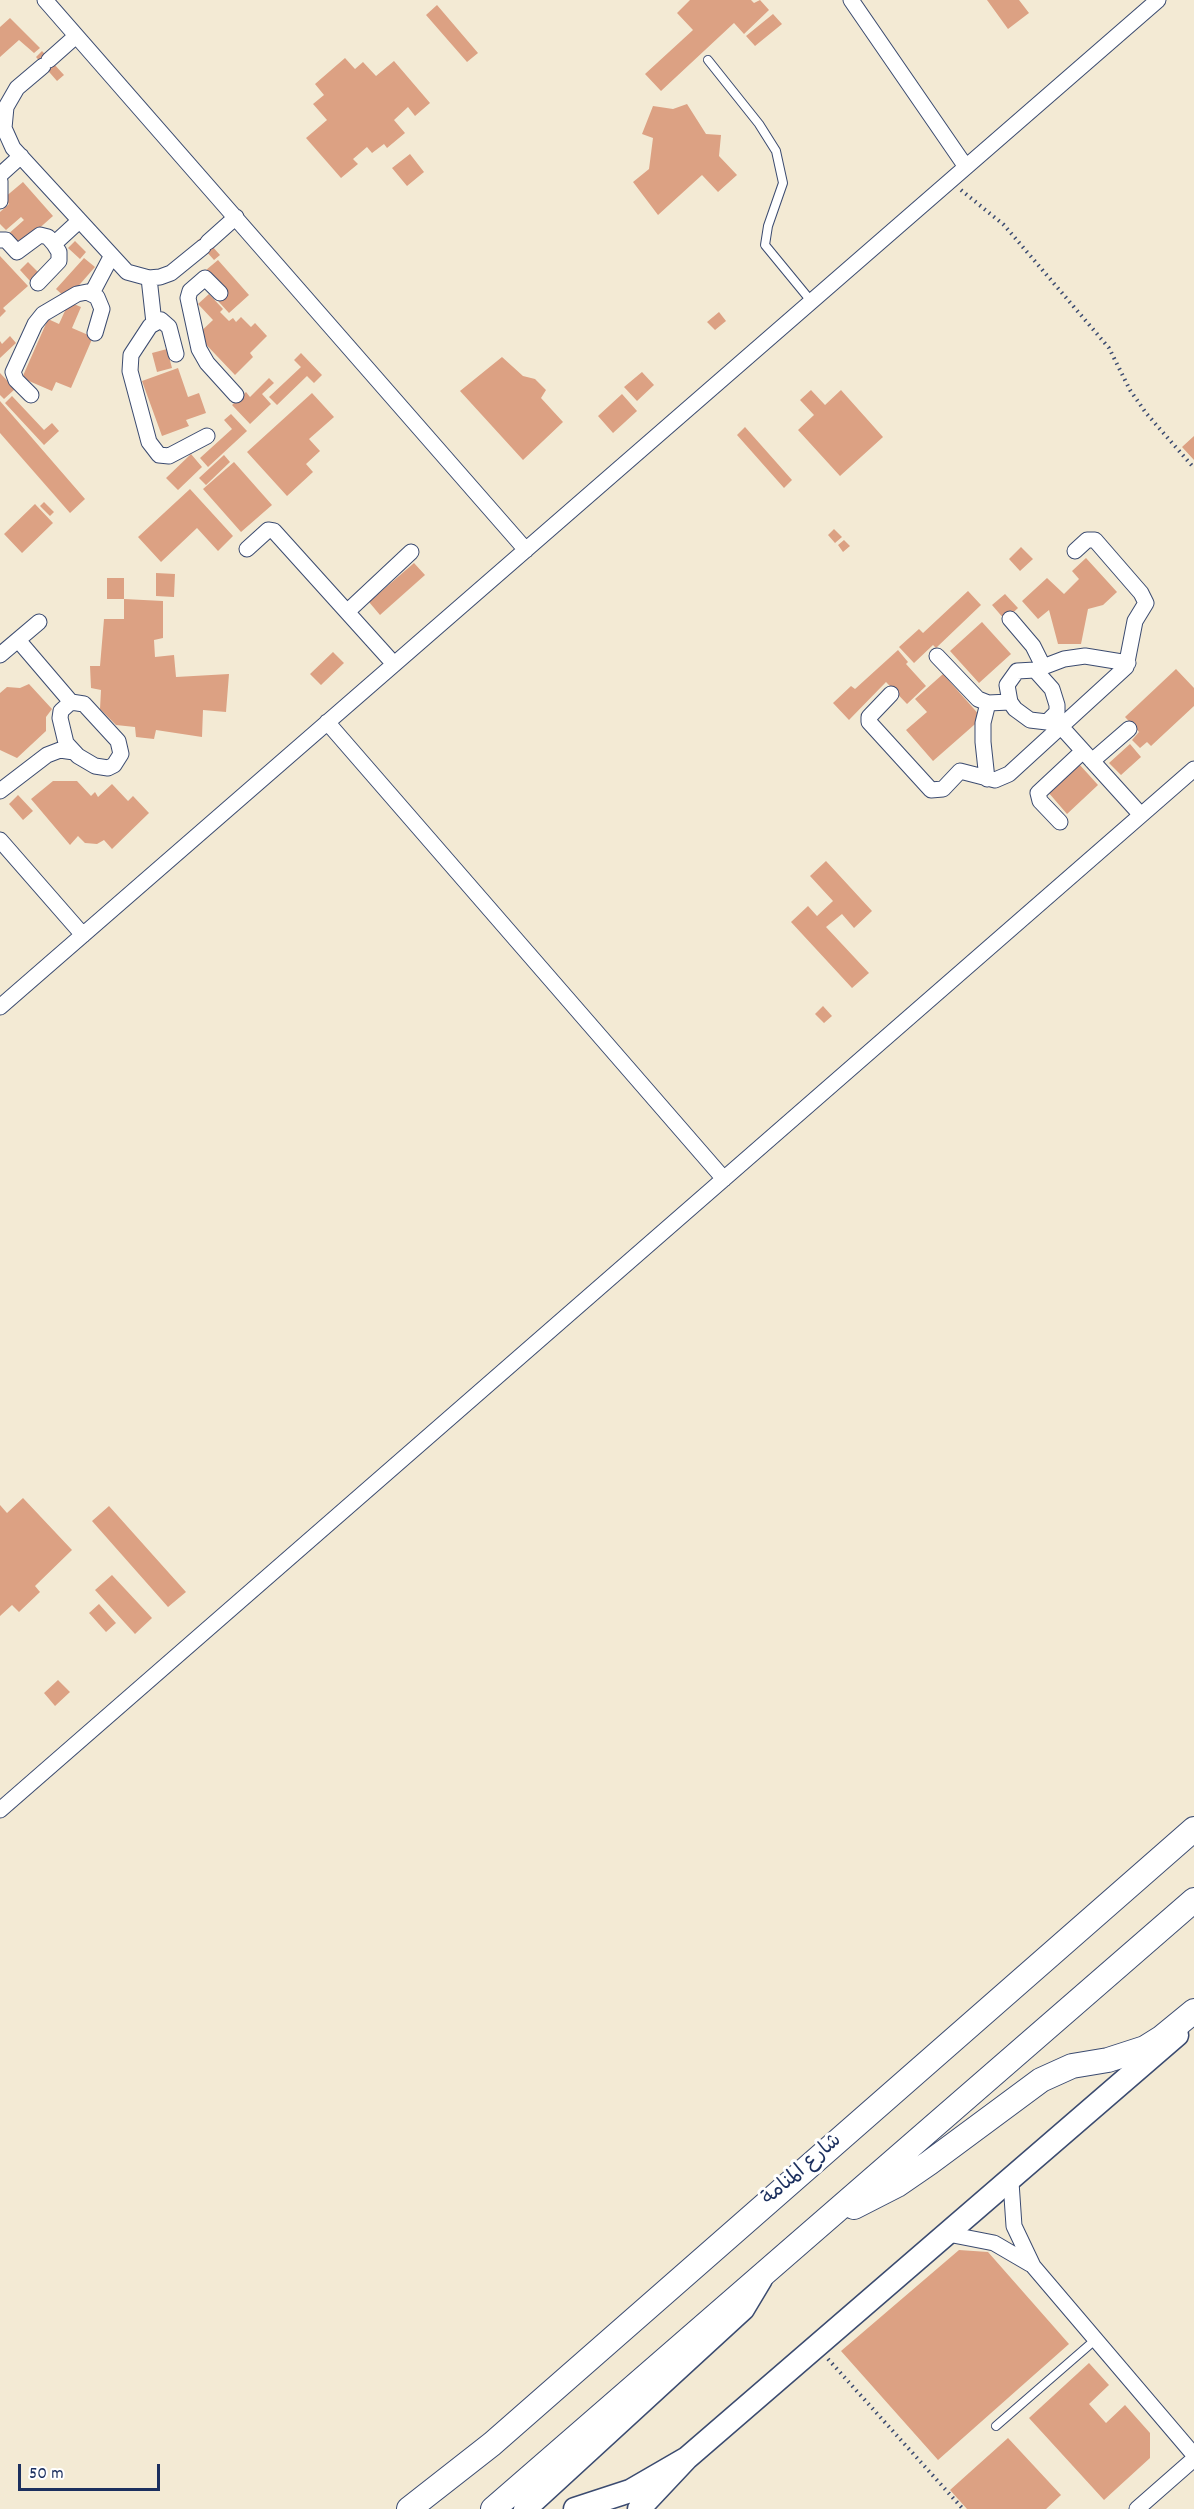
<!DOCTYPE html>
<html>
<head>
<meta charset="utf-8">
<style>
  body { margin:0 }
  #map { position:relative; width:1194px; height:2509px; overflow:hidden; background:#f3ead4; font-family:Dekko,sans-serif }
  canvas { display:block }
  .scale { position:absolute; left:18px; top:2464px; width:142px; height:27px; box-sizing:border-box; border:3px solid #1b2f5e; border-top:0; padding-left:8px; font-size:18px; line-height:21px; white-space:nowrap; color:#1b2f5e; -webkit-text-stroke:4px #fff; paint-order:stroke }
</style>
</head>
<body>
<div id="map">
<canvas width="1194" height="2509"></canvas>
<div class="scale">50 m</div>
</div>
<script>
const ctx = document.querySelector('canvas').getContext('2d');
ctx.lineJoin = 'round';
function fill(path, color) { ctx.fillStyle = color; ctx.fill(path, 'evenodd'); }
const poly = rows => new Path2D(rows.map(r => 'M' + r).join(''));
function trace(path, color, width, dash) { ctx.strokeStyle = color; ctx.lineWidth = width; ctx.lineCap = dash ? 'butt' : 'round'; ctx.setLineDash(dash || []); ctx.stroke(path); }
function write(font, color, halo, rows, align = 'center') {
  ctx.font = font + ' Dekko,"Playpen Sans Arabic",sans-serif'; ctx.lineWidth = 6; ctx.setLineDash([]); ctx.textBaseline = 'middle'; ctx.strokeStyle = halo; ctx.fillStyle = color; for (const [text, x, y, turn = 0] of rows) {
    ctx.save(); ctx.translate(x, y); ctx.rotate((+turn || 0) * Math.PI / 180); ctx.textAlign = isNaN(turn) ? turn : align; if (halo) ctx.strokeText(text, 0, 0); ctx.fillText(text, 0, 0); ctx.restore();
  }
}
fill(poly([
  [690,0,751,0,754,3,760,0,769,10,744,34,734,23,661,91,645,74,693,30,677,13],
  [987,0,1019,0,1029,13,1008,29],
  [437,5,478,53,467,62,426,15],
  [773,14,782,24,755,46,746,36],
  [10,18,40,48,34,53,19,40,0,57,0,27],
  [42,51,64,75,57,81,36,57],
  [345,58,355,69,363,62,376,76,394,61,430,103,415,116,408,107,394,120,405,133,387,148,384,144,372,153,367,147,353,159,358,164,341,178,306,138,327,120,313,104,324,95,315,84],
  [687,104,706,134,721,135,719,156,737,175,718,192,702,175,658,215,633,182,649,169,653,138,642,134,653,106,673,109],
  [410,154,424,172,407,186,392,168],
  [23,182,53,216,17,248,6,236,24,220,21,217,6,230,0,224,0,212,9,204,4,198],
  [203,236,220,255,214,260,197,241],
  [75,241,86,252,80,259,68,248],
  [0,256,28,286,3,308,6,311,0,317],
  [84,258,95,267,67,299,56,289],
  [218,260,249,295,229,313,218,301,227,293,206,270],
  [28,262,39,273,30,281,20,270],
  [209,294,223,309,220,312,229,321,233,318,236,322,241,317,251,327,255,323,267,336,250,353,253,357,235,375,197,335,213,320,198,304],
  [69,302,81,307,72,328,93,337,71,388,56,382,52,391,22,378,48,319,59,324],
  [719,312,726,321,715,330,707,322],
  [10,336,16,343,0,358,0,341,2,344],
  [167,349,172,368,157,372,152,353],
  [301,353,322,375,314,383,307,376,277,405,269,397,301,367,294,360],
  [502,357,523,376,535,379,546,390,541,398,563,422,523,460,460,391],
  [178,368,188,397,199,393,206,413,186,420,189,426,162,436,142,381],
  [642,372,654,385,637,401,624,387],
  [0,373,15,389,4,399,0,395],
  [269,378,274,383,262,394,271,404,250,424,232,405,246,392,250,397],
  [811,390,825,405,841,390,883,437,840,476,798,430,814,415,800,400],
  [312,393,334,417,309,439,320,451,306,464,313,472,287,496,247,452],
  [622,394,637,411,613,433,598,416],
  [12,396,44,430,52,423,59,431,44,445,5,403],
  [0,401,85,499,70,513,0,433],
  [231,414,247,431,208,467,200,458,232,429,224,420],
  [745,427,792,480,784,488,737,435],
  [1194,436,1194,460,1182,447],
  [191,454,202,467,178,490,166,478],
  [224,455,230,462,206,485,199,478],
  [234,462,272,505,241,532,203,489],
  [190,489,233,536,218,551,197,528,161,562,138,537],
  [44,502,54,512,50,516,40,506],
  [35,504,53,523,22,553,4,534],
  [834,529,842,537,835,543,828,535],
  [844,540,850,546,843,552,838,545],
  [1021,547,1033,559,1020,571,1009,559],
  [1086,558,1117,592,1103,605,1088,609,1081,644,1058,644,1049,610,1038,619,1022,601,1047,578,1064,594,1079,579,1072,571],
  [414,563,425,575,380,615,369,602],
  [156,573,175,574,174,597,156,596],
  [107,578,124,578,124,599,163,601,163,638,154,640,155,657,174,655,176,677,229,674,226,712,203,710,202,737,156,730,154,739,136,737,135,727,116,725,100,709,101,690,91,688,90,666,100,666,104,619,124,619,124,599,107,599],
  [968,591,981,605,936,648,933,645,914,663,899,647,919,629,923,633],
  [1005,594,1018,608,1005,620,992,605],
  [982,622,1011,654,979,683,950,651],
  [898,650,908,662,906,664,926,686,907,704,886,682,849,720,833,703,851,686,855,689],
  [333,652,344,663,321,685,310,674],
  [1176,669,1194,688,1194,706,1151,746,1147,742,1140,748,1132,740,1139,732,1125,717],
  [943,674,982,718,933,761,906,730,927,712,915,699],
  [29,684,52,709,46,717,46,731,17,758,0,750,0,693,7,687,20,688],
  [1130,744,1141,757,1121,775,1109,763],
  [1079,764,1098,785,1067,814,1048,792],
  [53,781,77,781,91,796,95,792,98,797,112,784,128,801,133,796,149,813,112,849,104,840,97,844,85,843,78,836,70,845,31,799],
  [18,795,33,811,23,820,9,804],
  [826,861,872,911,854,928,842,914,826,927,869,973,852,988,791,922,808,906,817,916,833,901,810,876],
  [823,1006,832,1016,824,1023,815,1014],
  [23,1498,72,1550,35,1586,40,1592,19,1612,12,1605,0,1616,0,1505,7,1513],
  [109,1506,186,1592,168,1607,92,1521],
  [112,1575,152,1618,135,1634,95,1590],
  [99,1604,116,1623,106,1632,89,1613],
  [58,1680,70,1692,55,1706,44,1693],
  [959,2250,988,2252,1069,2344,938,2460,841,2351],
  [1089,2363,1109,2385,1089,2404,1106,2423,1125,2405,1150,2433,1150,2458,1104,2500,1029,2418],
  [1008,2438,1061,2495,1046,2509,967,2509,950,2490]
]), '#dca183');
const lane = poly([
  [708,60,759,124,776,151,783,183,768,226,765,245,811,301],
  [996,2426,1095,2340]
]);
const street = poly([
  [45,0,526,550],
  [851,0,966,167],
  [49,60,76,36],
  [43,66,17,88,6,107,4,128,13,148,127,272,149,278,160,277,171,273,203,247],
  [0,175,21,156],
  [0,181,0,201],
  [0,240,6,240,17,252,40,235,48,237,54,244,59,252,59,261,38,283],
  [208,242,236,217],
  [54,244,79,221],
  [149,278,154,323],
  [92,293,111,257],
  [220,293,205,278,190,291,188,298,199,349,207,363,236,395],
  [176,354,169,327,161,320,150,326,131,355,130,371,149,442,159,455,169,456,207,436],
  [31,395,16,380,13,372,35,324,43,314,77,294,87,292,97,297,102,309,95,333],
  [247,549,268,530,274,531,394,664],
  [348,611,411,552],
  [1010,619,1033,646,1043,666],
  [18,640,71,702],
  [0,655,39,622],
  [937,656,978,699,988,703,1010,702],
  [1035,670,1052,689,1057,705,1057,712,1047,722,1030,720,1015,709,1010,702,1007,685,1017,671,1035,670,1064,659,1085,656,1128,663],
  [891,694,869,717,869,722,931,790,943,789,960,771,995,780,1009,774,1126,667,1135,621,1146,603,1141,593,1095,540,1087,540,1075,551],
  [71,702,84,704,118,741,121,754,114,765,108,768,95,766,78,756,66,743,60,718,61,711,71,702],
  [1055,720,1141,815],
  [327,722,724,1179],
  [1092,761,1129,729],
  [987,779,983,742,983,723,988,703],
  [0,791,47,755,60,750,74,752],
  [1060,822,1040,801,1038,793,1083,751],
  [0,840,83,935],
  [0,1007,1158,0],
  [0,1810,1194,769],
  [1011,2182,1014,2226,1033,2266,1194,2455],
  [948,2234,994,2243,1030,2264],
  [1137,2509,1194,2459]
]);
const secondary = poly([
  [687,2458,1177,2035],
  [525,2509,743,2309,761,2279],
  [575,2509,630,2491,687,2458,639,2509]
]);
const primary = poly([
  [854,2207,897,2185,929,2163,1041,2080,1072,2066,1108,2060,1145,2048,1161,2038,1194,2011],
  [409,2509,492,2444,1194,1829],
  [493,2509,1194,1900]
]);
trace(lane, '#3b4b70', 10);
trace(street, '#3b4b70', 17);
trace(secondary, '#3b4b70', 25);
trace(primary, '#3b4b70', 26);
trace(poly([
  [961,190,1004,225,1109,348,1130,390,1146,413,1194,468],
  [828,2359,963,2509]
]), '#3b4b70', 4, [1.5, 4.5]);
trace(lane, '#fff', 8);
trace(street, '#fff', 15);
trace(secondary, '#fff', 22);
trace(primary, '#fff', 24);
write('20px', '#1b2f5e', '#fff', [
  ["شارع المنامة",803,2171,-41]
]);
</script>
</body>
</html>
